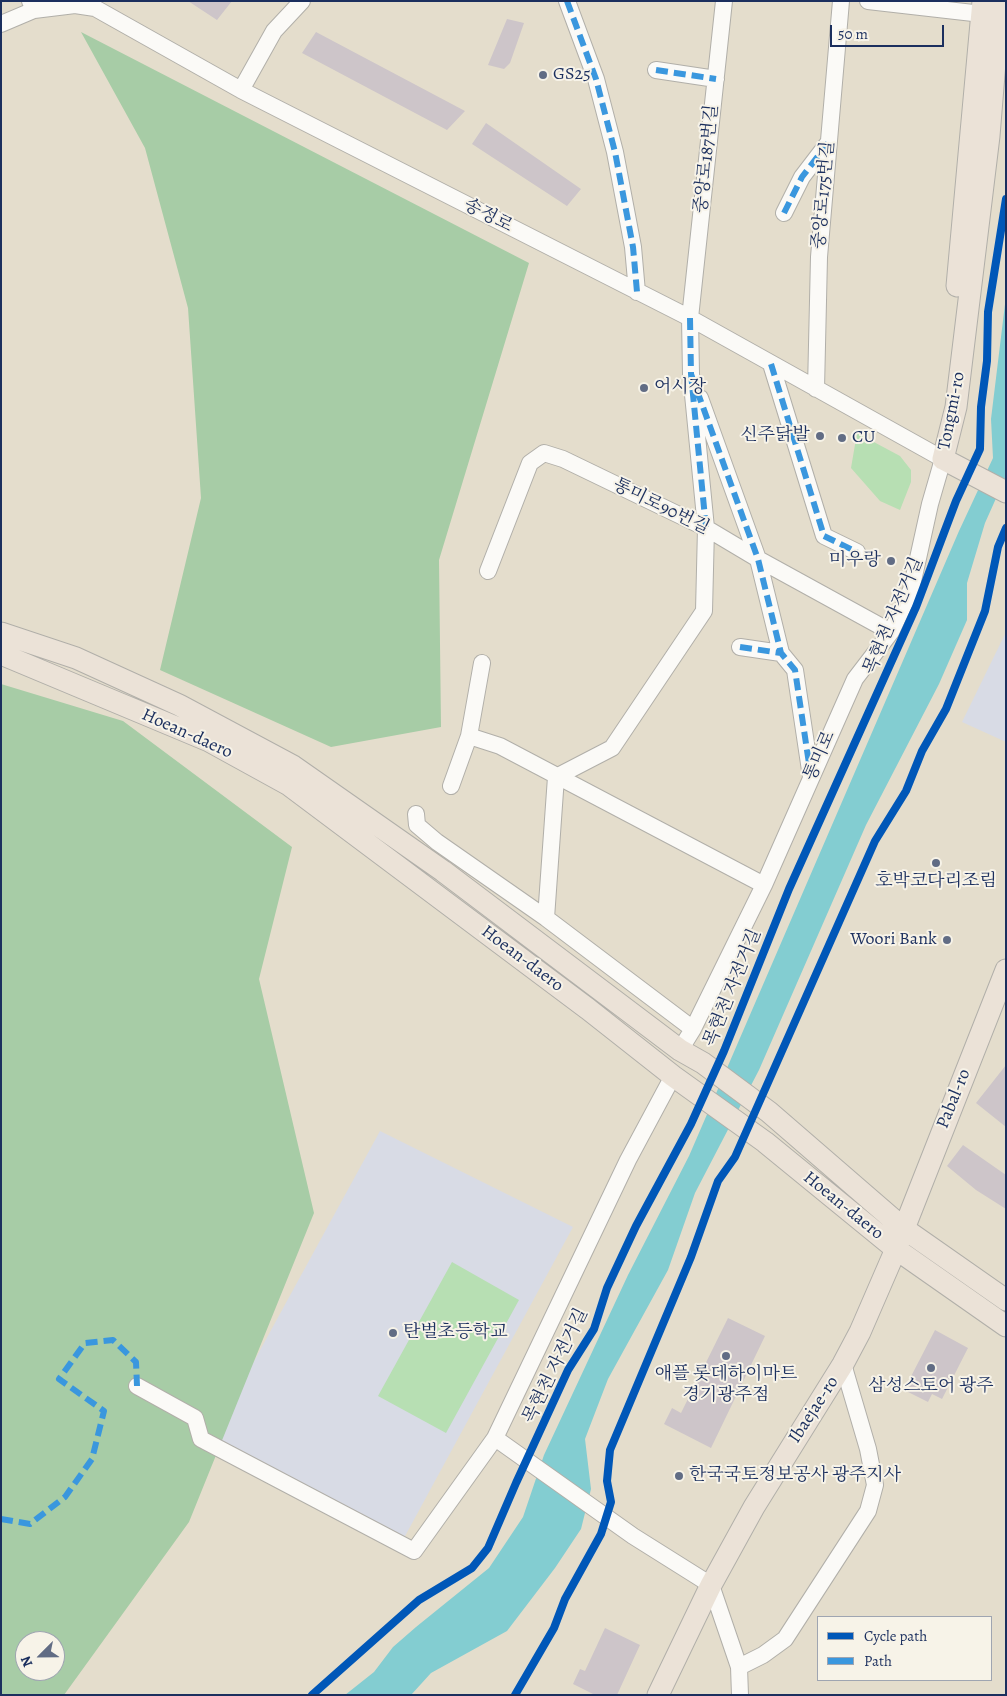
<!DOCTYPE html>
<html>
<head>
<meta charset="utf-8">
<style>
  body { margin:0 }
  #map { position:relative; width:1007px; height:1696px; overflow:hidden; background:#e4ddcc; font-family:Alegreya,serif }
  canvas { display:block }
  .frame { position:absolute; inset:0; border:2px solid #1b2f5e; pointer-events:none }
  .legend { position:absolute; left:817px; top:1616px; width:175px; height:65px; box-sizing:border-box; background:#f7f3e8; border:1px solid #9fa5b1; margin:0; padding:6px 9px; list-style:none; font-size:15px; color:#1b2f5e }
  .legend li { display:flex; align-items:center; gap:10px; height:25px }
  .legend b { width:25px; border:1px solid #9fa5b1 }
  .north { position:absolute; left:15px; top:1631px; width:50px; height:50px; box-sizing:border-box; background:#f7f3e8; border:1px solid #9fa5b1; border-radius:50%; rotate:247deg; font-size:14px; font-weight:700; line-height:20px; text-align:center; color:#1b2f5e }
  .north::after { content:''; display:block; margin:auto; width:18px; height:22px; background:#616c84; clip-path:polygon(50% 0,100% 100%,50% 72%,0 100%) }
  .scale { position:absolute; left:830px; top:25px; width:114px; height:22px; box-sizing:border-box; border:2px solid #1b2f5e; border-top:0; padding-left:6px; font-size:15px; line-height:18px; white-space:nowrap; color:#1b2f5e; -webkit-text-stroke:4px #f7f3e8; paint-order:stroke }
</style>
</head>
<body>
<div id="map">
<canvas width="1007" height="1696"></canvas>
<div class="frame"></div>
<ul class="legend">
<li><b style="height:6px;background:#0057b8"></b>Cycle path</li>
<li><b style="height:6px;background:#3a97de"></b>Path</li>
</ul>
<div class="north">N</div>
<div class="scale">50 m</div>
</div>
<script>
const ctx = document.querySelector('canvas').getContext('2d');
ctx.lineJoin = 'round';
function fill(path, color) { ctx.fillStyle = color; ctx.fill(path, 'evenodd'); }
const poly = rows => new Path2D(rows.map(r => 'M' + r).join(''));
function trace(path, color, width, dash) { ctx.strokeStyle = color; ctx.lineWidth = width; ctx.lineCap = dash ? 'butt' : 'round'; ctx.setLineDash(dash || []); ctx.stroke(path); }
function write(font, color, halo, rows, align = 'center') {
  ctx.font = font + ' Alegreya,"Noto Serif KR",serif'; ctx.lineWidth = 4; ctx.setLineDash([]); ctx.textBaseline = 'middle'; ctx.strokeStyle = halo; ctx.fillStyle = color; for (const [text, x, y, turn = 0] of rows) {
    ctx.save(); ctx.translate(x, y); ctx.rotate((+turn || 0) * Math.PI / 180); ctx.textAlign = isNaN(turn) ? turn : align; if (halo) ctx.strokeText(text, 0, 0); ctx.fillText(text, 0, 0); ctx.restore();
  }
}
fill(poly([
  [1006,632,1006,742,962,722],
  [380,1131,573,1227,404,1538,212,1438]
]), '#d8dbe5');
fill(poly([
  [857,433,900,456,911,470,911,482,900,510,880,501,851,468],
  [452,1262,519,1300,446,1433,378,1396]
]), '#b7dfb3');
fill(poly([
  [81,32,529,263,439,560,441,727,331,747,160,670,201,498,188,308,145,148],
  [1,684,123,721,292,847,259,979,314,1213,189,1522,64,1695,1,1695],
  [25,1641,55,1641,55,1671,25,1671]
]), '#a7cca6');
fill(poly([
  [1006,296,1006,476,985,523,967,583,967,620,939,684,866,825,759,1070,695,1193,668,1270,608,1379,585,1439,591,1489,581,1529,555,1568,507,1631,431,1673,411,1695,345,1695,374,1672,393,1647,416,1627,489,1568,523,1517,544,1455,628,1275,689,1156,959,531,993,458,991,419]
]), '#83cdd1');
fill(poly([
  [188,1,232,1,217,20],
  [507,19,524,23,510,63,504,69,488,65],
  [316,32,465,111,447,130,302,53],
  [486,123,581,189,567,206,472,144],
  [1006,1065,1006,1127,976,1103],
  [963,1145,1006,1175,1006,1209,976,1190,947,1166],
  [728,1318,765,1336,711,1448,664,1424,672,1408,681,1413],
  [935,1330,968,1348,942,1399,932,1394,928,1402,904,1390],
  [605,1628,640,1645,617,1695,595,1695,573,1684,580,1669,585,1671]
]), '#cdc5c9');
const minor = poly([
  [30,1,34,10,75,5,95,8,241,90,690,318,943,459,930,504,911,590,891,632,855,679,764,885,693,1029,680,1050],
  [567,1,596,79,615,152,633,247,637,292],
  [868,1,982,14],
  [1,24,34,10],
  [656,70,716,79],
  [241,90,274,31,302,1],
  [784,213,802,177,828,143],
  [771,364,824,536,857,552],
  [816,389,819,257,841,1],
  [700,398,758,559,781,653,795,670,811,777],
  [488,571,530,463,544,453,563,459,706,528,758,559,891,632],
  [740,647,781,653],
  [469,736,500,746,764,885],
  [451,786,469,736,482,663],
  [416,814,417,825,437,842,546,918,693,1029],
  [546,918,556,777,612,748,704,611,706,528,691,374,690,318,724,1],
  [673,1076,628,1160,495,1438,633,1536,711,1585,739,1667,740,1695],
  [137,1386,195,1418,201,1439,414,1551,495,1438],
  [739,1667,763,1655,785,1639,868,1511,875,1485,868,1449,843,1364]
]);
const major = poly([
  [957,286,983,1],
  [943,459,956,407,989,136,1000,1],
  [943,459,1006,492],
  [1,633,76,658,179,705,293,766,443,871,680,1050,703,1063,769,1112,903,1228,1006,1300],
  [1,654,209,741,289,785,588,1009,673,1076,765,1142,896,1249,1006,1326],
  [658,1695,711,1585,754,1507,843,1364,860,1332,896,1249,1006,970]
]);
trace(minor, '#b1afa9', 18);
trace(major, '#b1afa9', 23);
trace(minor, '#fbfaf7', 16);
trace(major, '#ebe2d7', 21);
trace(poly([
  [567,1,596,79,615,152,633,247,637,292],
  [656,70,716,79],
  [784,213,802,177,828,143],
  [690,318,691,374,706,528],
  [771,364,824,536,857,552],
  [691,374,758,559,781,653,795,670,811,777],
  [740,647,781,653],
  [1,1519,30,1524,65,1497,92,1459,104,1411,59,1379,85,1343,113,1340,136,1362,137,1386]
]), '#3a97de', 6, [12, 6]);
trace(poly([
  [312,1695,419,1600,472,1568,488,1548,516,1483,568,1370,594,1329,607,1288,636,1226,691,1124,724,1051,789,889,916,607,956,501,980,449,981,407,987,361,988,312,1006,199],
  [515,1695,554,1628,565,1599,601,1534,611,1502,607,1481,610,1450,691,1257,718,1181,735,1157,875,841,906,791,922,751,946,709,985,611,998,547,1006,528]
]), '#0057b8', 8);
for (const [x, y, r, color] of [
  [543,75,5,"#616c84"],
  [644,388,5,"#616c84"],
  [820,436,5,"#616c84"],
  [842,438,5,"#616c84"],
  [891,561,5,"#616c84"],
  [936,863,5,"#616c84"],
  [947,940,5,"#616c84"],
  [393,1333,5,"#616c84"],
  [726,1356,5,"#616c84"],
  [931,1368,5,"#616c84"],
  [679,1476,5,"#616c84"]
]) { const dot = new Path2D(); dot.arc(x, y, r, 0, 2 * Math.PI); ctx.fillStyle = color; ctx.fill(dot); trace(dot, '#f7f3e8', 2); }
write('18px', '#1b2f5e', '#f7f3e8', [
  ["GS25",553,75],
  ["어시장",654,388],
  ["신주닭발",810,436,"right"],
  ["CU",852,438],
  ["미우랑",881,561,"right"],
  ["호박코다리조림",936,882,"center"],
  ["Woori Bank",937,940,"right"],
  ["탄벌초등학교",403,1333],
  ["애플 롯데하이마트",726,1375,"center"],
  ["경기광주점",726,1396,"center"],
  ["삼성스토어 광주",931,1387,"center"],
  ["한국국토정보공사 광주지사",689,1476]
], 'left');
write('18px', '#1b2f5e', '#f7f3e8', [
  ["중앙로187번길",707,159,-84],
  ["중앙로175번길",824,195,-85],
  ["송정로",488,216,27],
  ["Tongmi-ro",952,411,-79],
  ["통미로90번길",661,507,26],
  ["목현천 자전거길",894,616,-67],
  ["Hoean-daero",187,734,24],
  ["통미로",820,756,-66],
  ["Hoean-daero",522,959,37],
  ["목현천 자전거길",733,988,-68],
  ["Pabal-ro",954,1099,-68],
  ["Hoean-daero",843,1206,39],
  ["목현천 자전거길",556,1366,-64],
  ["Ibaejae-ro",814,1410,-57]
]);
</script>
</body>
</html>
